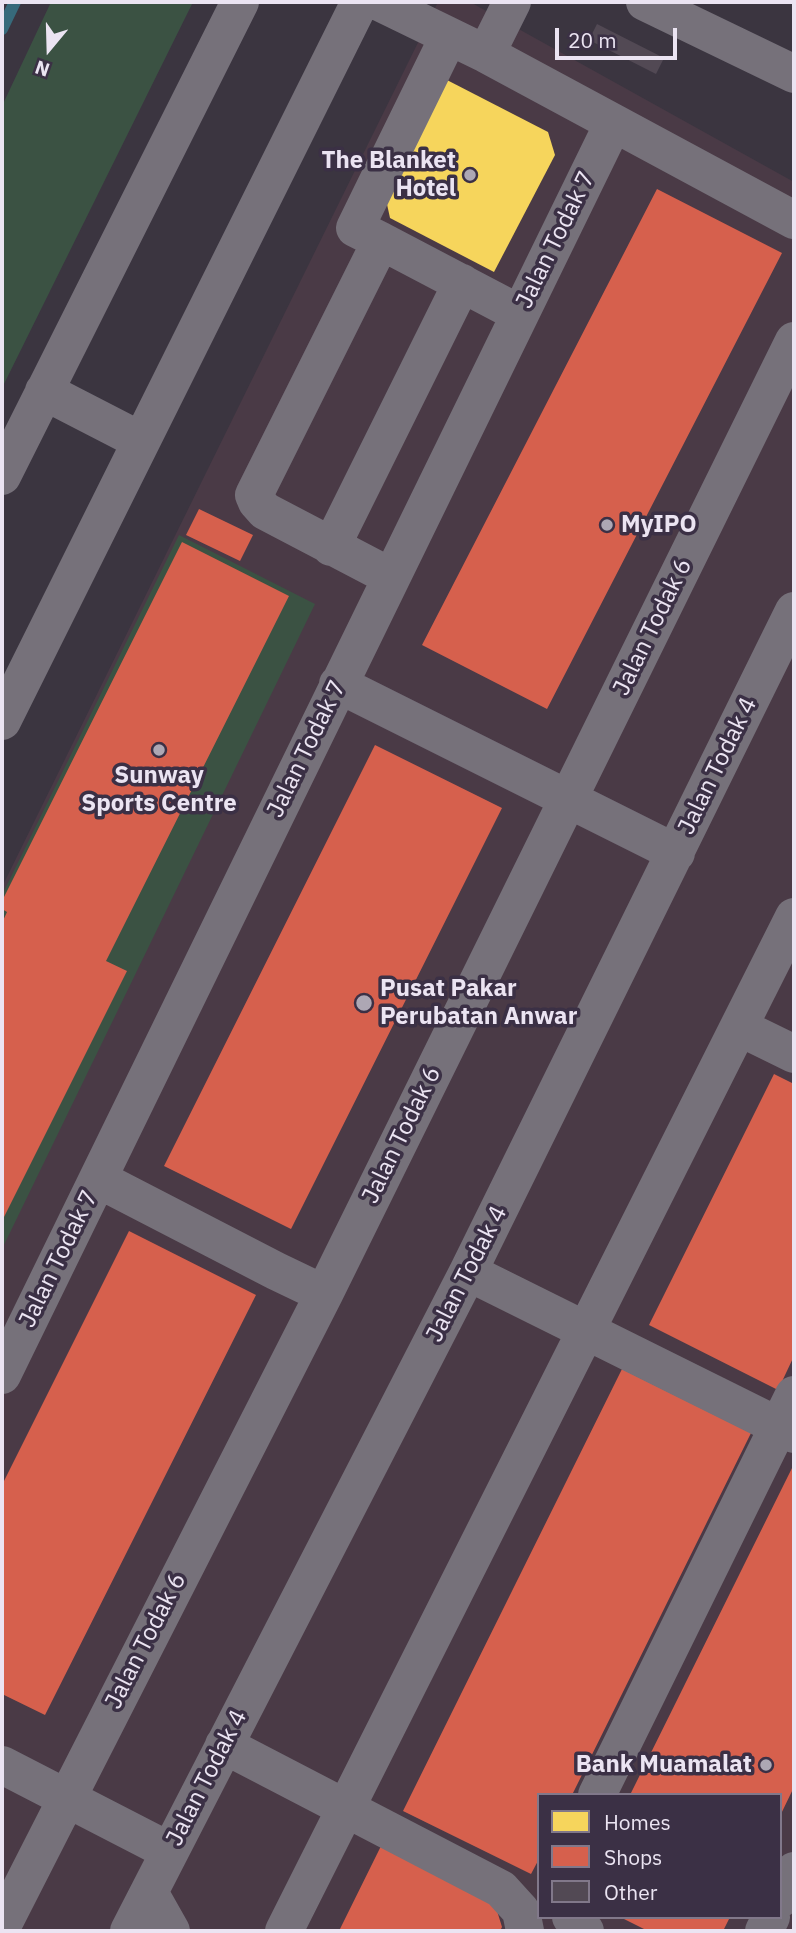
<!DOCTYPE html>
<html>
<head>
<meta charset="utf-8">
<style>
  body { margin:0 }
  #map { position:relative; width:796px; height:1933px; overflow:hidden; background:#3b3540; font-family:"IBM Plex Sans",sans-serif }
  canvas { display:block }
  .frame { position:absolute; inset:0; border:4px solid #ebe4f2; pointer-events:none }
  .legend { position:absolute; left:537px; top:1793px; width:245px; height:126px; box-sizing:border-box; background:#3b3045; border:2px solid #81788a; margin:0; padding:9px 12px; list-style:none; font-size:21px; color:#ebe4f2 }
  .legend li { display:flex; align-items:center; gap:14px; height:35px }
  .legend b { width:35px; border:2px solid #81788a }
  .north { position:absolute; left:14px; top:14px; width:70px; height:70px; -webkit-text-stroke:5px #3b3045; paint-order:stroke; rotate:199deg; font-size:19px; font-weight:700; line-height:28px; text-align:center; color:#ebe4f2 }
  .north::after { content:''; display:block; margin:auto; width:24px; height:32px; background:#ebe4f2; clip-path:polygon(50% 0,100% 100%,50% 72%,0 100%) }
  .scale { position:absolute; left:555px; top:28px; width:122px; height:32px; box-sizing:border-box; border:4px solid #ebe4f2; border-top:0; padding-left:9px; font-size:21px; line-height:24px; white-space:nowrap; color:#ebe4f2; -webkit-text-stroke:5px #3b3045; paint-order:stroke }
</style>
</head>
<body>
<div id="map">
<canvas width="796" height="1933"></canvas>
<div class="frame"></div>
<ul class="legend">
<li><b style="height:19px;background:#f6d55c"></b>Homes</li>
<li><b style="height:19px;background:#d6604d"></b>Shops</li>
<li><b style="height:19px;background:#524954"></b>Other</li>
</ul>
<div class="north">N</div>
<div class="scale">20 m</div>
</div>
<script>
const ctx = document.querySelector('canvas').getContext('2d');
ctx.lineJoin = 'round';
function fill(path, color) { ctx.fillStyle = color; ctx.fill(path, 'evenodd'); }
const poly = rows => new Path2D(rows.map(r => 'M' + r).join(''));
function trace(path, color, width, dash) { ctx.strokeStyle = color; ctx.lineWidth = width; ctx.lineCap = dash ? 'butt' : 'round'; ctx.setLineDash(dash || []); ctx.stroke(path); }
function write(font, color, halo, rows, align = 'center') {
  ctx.font = font + ' "IBM Plex Sans",sans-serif'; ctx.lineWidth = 7; ctx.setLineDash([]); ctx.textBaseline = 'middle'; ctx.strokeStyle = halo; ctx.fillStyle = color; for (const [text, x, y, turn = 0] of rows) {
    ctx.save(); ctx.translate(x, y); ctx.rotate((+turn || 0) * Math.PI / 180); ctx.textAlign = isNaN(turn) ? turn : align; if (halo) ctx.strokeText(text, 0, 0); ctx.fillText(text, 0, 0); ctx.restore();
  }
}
fill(poly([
  [438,2,470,2,794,182,794,1931,2,1931,2,887],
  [539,1795,780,1795,780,1917,539,1917]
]), '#4a3a46');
fill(poly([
  [51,2,193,2,2,388,2,106],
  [179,535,315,604,2,1249,2,895]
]), '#3b5243');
fill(poly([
  [445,79,548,132,555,155,494,272,390,218,385,195]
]), '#f6d55c');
fill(poly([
  [657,189,782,253,547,709,422,645],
  [199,509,253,535,240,561,186,535],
  [182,542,289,596,106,961,127,971,2,1221,2,923,7,912,2,909,2,901],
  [375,745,502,808,291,1229,164,1166],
  [774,1074,794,1084,794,1356,778,1390,649,1325],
  [129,1231,256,1295,45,1715,2,1694,2,1485],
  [622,1369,751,1433,572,1795,539,1795,539,1859,531,1874,403,1811],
  [794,1464,794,1787,780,1816,780,1795,630,1795],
  [381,1846,494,1901,502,1927,500,1931,339,1931],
  [620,1917,730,1917,723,1931,648,1931]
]), '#d6604d');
trace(poly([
  [2,29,15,2]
]), '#376a7b', 12);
fill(poly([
  [597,24,664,58,656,74,589,40]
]), '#524954');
trace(poly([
  [379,2,486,54,794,220],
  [645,2,794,74],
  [486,54,512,2],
  [381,241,355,228,449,36],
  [44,391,141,441],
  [2,476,240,2],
  [331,547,462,283],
  [391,577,265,511,257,502,254,495,381,241,520,314],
  [338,684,676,853],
  [2,721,360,2],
  [739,1027,794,1054],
  [98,1179,276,1271,324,1294],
  [468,1272,794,1434],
  [2,1375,613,124],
  [224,1745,501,1889,521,1911,525,1931],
  [2,1765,169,1851],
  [597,1795,794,1395],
  [149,1892,171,1931],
  [780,1899,794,1871],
  [571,1917,585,1931],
  [2,1926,324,1294,794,341],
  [129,1931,468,1272,794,611],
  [284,1931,794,917],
  [764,1931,771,1917]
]), '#76717a', 38);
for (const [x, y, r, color] of [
  [470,175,7,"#ada7b4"],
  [607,525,7,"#ada7b4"],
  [159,750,7,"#ada7b4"],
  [364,1003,9,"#ada7b4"],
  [766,1765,7,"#ada7b4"]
]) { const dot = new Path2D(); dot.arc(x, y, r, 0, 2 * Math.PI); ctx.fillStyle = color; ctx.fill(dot); trace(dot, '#3b3045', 2.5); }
write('bold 24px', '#ebe4f2', '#3b3045', [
  ["The Blanket",456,161],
  ["Hotel",456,189],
  ["MyIPO",621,525,"left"],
  ["Sunway",159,776,"center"],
  ["Sports Centre",159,804,"center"],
  ["Pusat Pakar",380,989,"left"],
  ["Perubatan Anwar",380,1017,"left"],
  ["Bank Muamalat",752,1765]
], 'right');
write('24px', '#ebe4f2', '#3b3045', [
  ["Jalan Todak 7",556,240,-64],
  ["Jalan Todak 6",653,627,-64],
  ["Jalan Todak 7",307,749,-64],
  ["Jalan Todak 4",718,766,-64],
  ["Jalan Todak 6",402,1135,-64],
  ["Jalan Todak 7",59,1259,-64],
  ["Jalan Todak 4",467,1274,-63],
  ["Jalan Todak 6",146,1641,-63],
  ["Jalan Todak 4",207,1778,-63]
]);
</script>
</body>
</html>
